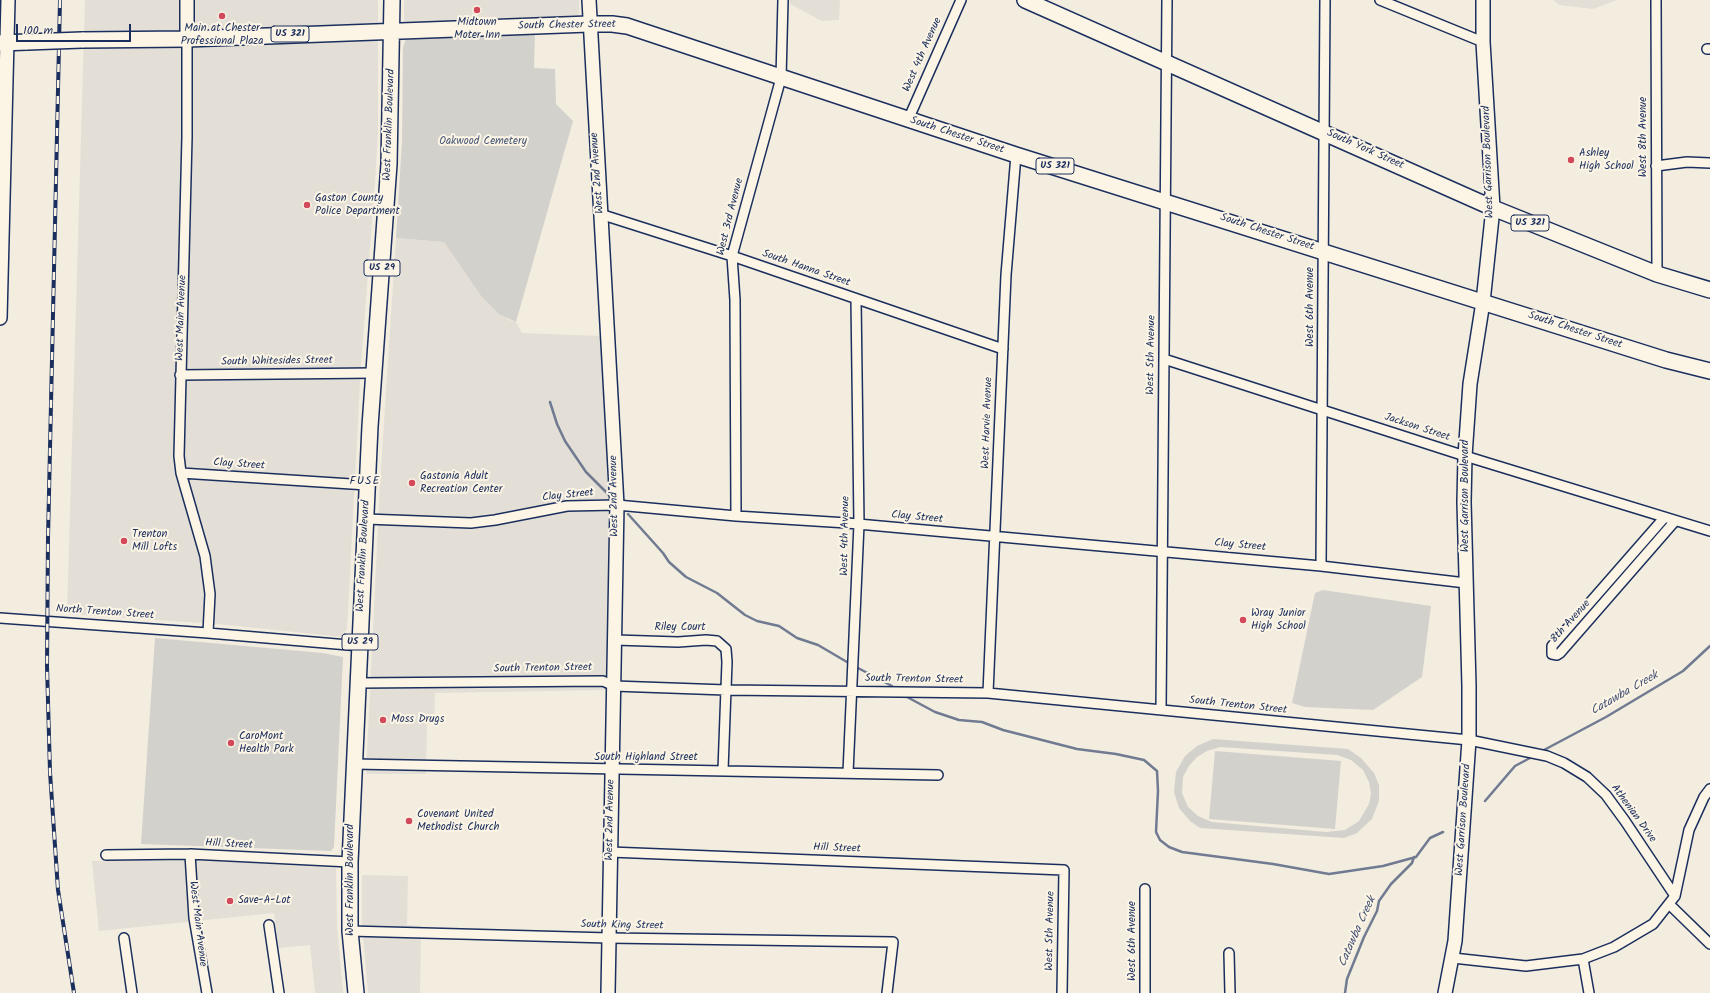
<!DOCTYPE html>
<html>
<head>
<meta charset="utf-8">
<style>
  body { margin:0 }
  #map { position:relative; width:1710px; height:993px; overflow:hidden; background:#f3ede0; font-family:Kalam,sans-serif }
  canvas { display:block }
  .scale { position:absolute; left:16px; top:24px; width:115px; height:18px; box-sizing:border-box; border:2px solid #1b2f5e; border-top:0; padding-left:5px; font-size:12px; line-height:14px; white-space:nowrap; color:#1b2f5e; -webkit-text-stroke:3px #fcf5e5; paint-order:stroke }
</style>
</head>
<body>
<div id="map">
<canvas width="1710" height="993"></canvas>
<div class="scale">100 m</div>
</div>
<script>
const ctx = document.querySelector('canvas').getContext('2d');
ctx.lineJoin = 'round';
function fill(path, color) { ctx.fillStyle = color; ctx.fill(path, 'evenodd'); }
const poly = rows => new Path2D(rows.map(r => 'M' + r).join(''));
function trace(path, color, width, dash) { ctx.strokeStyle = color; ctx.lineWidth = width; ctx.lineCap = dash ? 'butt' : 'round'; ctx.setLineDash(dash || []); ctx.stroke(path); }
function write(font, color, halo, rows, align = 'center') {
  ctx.font = font + ' Kalam,sans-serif'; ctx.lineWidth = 4; ctx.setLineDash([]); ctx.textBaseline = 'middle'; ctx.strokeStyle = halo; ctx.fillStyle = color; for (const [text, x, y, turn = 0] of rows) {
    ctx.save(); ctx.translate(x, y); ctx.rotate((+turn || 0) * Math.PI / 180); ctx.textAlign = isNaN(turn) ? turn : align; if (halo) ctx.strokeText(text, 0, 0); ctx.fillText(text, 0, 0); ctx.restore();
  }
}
fill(poly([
  [85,0,378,0,378,133,375,182,361,364,347,629,342,637,217,624,67,614],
  [404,0,579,0,579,22,404,24],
  [790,0,840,0,839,20,822,21,790,4],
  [1553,0,1617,0,1593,9,1559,5],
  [396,238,444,242,481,296,509,320,516,322,522,333,601,336,609,497,607,690,435,693,434,724,427,724,426,774,366,774,380,484],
  [182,859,336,868,337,926,343,993,315,993,310,945,278,948,274,913,99,931,92,861],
  [362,875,408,876,407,925,421,926,420,993,368,993,362,924]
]), '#e3dfd6');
fill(poly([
  [535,32,534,68,555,69,556,104,573,121,516,322,499,314,481,296,444,242,396,238,402,141,403,48,405,41,409,37],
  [1323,590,1431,606,1422,677,1373,710,1305,707,1292,703,1315,593],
  [155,638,323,653,343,657,334,847,331,851,141,844],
  [1213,739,1348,749,1361,758,1374,773,1379,785,1379,801,1372,819,1357,833,1344,838,1200,828,1190,821,1179,808,1174,792,1176,772,1185,756,1197,746],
  [1220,747,1337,755,1351,760,1363,770,1369,782,1371,794,1369,804,1359,821,1345,830,1326,832,1212,822,1198,816,1188,807,1182,793,1183,777,1189,766,1197,757,1207,751],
  [1215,751,1341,761,1335,829,1209,819]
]), '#d3d1cc');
trace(poly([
  [550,402,557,424,565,441,586,472,610,496],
  [628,514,663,553,669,562,686,577,717,593,745,615,757,621,779,626,797,638,818,645,847,662],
  [858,668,892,686],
  [907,697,935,712,959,720,982,722,1003,730,1077,749,1116,754,1144,760,1157,771,1158,791,1156,832,1160,840,1169,847,1182,852,1273,864,1329,874,1383,866,1416,857,1430,838,1443,832],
  [1544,750,1606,717,1683,671,1710,646],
  [1485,801,1515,766,1530,758],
  [1345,993,1347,979,1364,937,1377,911,1379,901,1391,884,1412,863,1414,857]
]), '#707a91', 2.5);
const street = poly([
  [1380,0,1483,42],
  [1656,0,1657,274],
  [187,39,187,137,179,456,181,473,205,556,210,594,208,633],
  [1707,49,1710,49],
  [908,120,961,0],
  [1656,166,1687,162,1710,163],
  [600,214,732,256,1003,349],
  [1164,359,1465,456,1710,531],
  [180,375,374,373],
  [181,473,367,485],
  [736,516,735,300,732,256,781,78,783,0],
  [1664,518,1552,646,1552,654,1557,655,1560,653,1675,521],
  [366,519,471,523,495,520,567,506,617,505,736,516,847,523,1321,566,1466,583],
  [1321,566,1325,0],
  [0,618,208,633,360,646],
  [615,640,678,642,706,640,717,641,726,649,727,662,723,770],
  [358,683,603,681,614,686,726,690,988,693,1469,740,1547,756,1564,763,1587,777,1606,795,1625,821,1675,896],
  [988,693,1006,275,1016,155],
  [1161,710,1167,0],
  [354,764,938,775],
  [848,773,859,524,856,299],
  [610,852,1064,870,1062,993],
  [190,854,194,918,207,993],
  [106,855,190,854,350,862],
  [1669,904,1710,944],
  [269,925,279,993],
  [350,931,609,938,893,942,887,993],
  [124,938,132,993],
  [1229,953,1230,993],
  [1453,958,1526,966,1583,959,1614,947,1653,924,1675,896,1689,830,1704,797,1710,789],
  [1583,959,1589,993],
  [1145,993,1145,889]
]);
const secondary = poly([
  [589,0,617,505,608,993],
  [187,39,187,0],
  [0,318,8,0],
  [1445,993,1455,941,1469,740,1469,686,1464,502,1465,456,1470,384,1483,302,1493,208,1483,42,1483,0]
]);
const primary = poly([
  [1025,0,1493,208,1657,274,1710,290],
  [82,40,187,39,589,24,612,24,627,26,1016,155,1666,360,1710,371],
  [0,43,27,42],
  [356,993,350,931,350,862,370,426,389,164,392,0]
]);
trace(street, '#1b2f5e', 12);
trace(secondary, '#1b2f5e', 16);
trace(primary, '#1b2f5e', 18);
trace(street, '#fcf5e5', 9);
trace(secondary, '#fcf5e5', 13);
trace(primary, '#fcf5e5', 15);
const rail = poly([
  [60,0,48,538,47,666,50,772,58,890,74,993]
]);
trace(rail, '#1b2f5e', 4);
trace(rail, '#fcf5e5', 2.5, [8]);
const primaryBridge = poly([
  [27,42,82,40]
]);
trace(primaryBridge, '#1b2f5e', 18, []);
trace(primaryBridge, '#fcf5e5', 15);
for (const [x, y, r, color] of [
  [477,10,4,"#d1495b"],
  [222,16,4,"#d1495b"],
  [1571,160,4,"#d1495b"],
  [307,205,4,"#d1495b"],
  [412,483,4,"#d1495b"],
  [124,541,4,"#d1495b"],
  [1243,620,4,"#d1495b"],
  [383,720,4,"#d1495b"],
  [231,743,4,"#d1495b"],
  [409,821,4,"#d1495b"],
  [230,901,4,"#d1495b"]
]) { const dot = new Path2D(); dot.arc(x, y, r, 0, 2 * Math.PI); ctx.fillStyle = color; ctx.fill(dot); trace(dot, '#fcf5e5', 1.5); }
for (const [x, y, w] of [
  [290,34,38],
  [1055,166,38],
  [1530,223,38],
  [382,268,36],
  [360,642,36]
]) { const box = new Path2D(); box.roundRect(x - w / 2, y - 8, w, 16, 3); ctx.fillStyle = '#fcf5e5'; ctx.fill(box); trace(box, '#1b2f5e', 1); }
write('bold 10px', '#1b2f5e', null, [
  ["US 321",290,34],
  ["US 321",1055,166],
  ["US 321",1530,223],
  ["US 29",382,268],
  ["US 29",360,642]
]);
write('11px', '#1b2f5e', '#fcf5e5', [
  ["Midtown",477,23,"center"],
  ["Moter Inn",477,36,"center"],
  ["Main at Chester",222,29,"center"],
  ["Professional Plaza",222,42,"center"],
  ["Ashley",1579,154],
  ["High School",1579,167],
  ["Gaston County",315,199],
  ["Police Department",315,212],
  ["Gastonia Adult",420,477],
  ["Recreation Center",420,490],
  ["Trenton",132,535],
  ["Mill Lofts",132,548],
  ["Wray Junior",1251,614],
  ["High School",1251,627],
  ["Moss Drugs",391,720],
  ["CaroMont",239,737],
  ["Health Park",239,750],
  ["Covenant United",417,815],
  ["Methodist Church",417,828],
  ["Save-A-Lot",238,901]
], 'left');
write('11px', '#1b2f5e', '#fcf5e5', [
  ["South Chester Street",567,26,-1],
  ["West 4th Avenue",923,55,-66],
  ["West Franklin Boulevard",390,125,-88],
  ["South Chester Street",957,136,18],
  ["West 8th Avenue",1644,137,-90],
  ["South York Street",1365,150,24],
  ["West Garrison Boulevard",1489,162,-92],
  ["West 2nd Avenue",598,173,-94],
  ["West 3rd Avenue",731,217,-76],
  ["South Chester Street",1267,233,18],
  ["South Hanna Street",806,269,19],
  ["West 6th Avenue",1311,307,-90],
  ["West Main Avenue",182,318,-88],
  ["South Chester Street",1575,331,18],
  ["West 5th Avenue",1152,355,-89],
  ["South Whitesides Street",277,362,-1],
  ["West Harvie Avenue",988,423,-88],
  ["Jackson Street",1417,428,18],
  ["Clay Street",239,465,4],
  ["Clay Street",568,496,-6],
  ["West 2nd Avenue",615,496,-91],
  ["West Garrison Boulevard",1466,496,-90],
  ["Clay Street",917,518,5],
  ["West 4th Avenue",846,536,-89],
  ["Clay Street",1240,546,5],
  ["West Franklin Boulevard",364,556,-87],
  ["North Trenton Street",105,613,4],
  ["8th Avenue",1571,622,-48],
  ["Riley Court",680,628],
  ["South Trenton Street",543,669,-1],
  ["South Trenton Street",914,680,1],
  ["South Trenton Street",1238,706,6],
  ["South Highland Street",646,758],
  ["Athenian Drive",1633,814,54],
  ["West 2nd Avenue",611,820,-89],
  ["West Garrison Boulevard",1464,820,-86],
  ["Hill Street",229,845,3],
  ["Hill Street",837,849,2],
  ["West Franklin Boulevard",351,880,-90],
  ["West Main Avenue",197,924,83],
  ["South King Street",622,926,1],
  ["West 5th Avenue",1051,931,-89],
  ["West 6th Avenue",1133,941,-90]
]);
write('11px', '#49587a', '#fcf5e5', [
  ["Oakwood Cemetery",483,142]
]);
ctx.letterSpacing = '1px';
write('12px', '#1b2f5e', '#fcf5e5', [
  ["FUSE",365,482]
]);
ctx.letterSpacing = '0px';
write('italic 12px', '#465478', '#fcf5e5', [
  ["Catawba Creek",1625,694,-30],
  ["Catawba Creek",1358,932,-66]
]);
</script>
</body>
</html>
